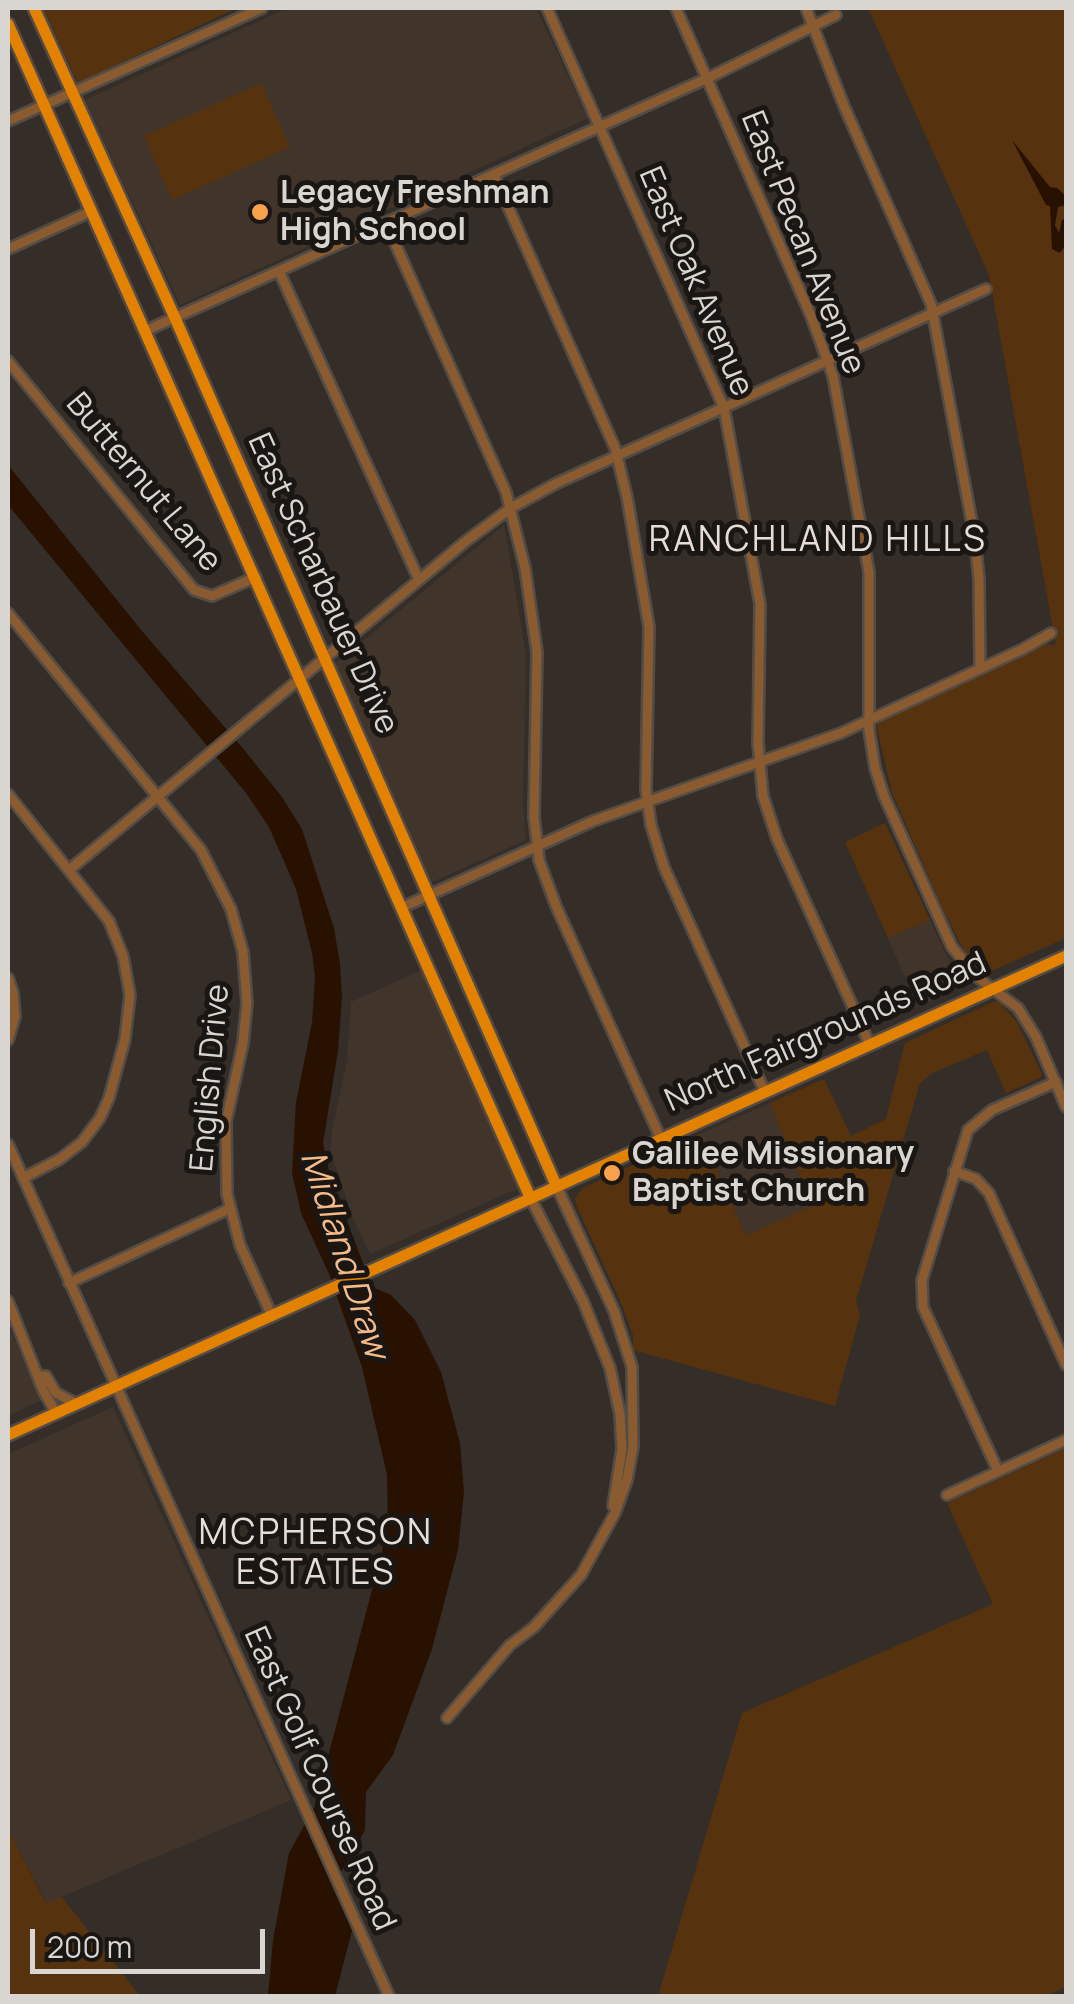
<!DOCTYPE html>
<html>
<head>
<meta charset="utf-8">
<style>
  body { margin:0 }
  #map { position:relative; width:1074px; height:2004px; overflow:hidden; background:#352e28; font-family:Manrope,sans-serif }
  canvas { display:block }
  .frame { position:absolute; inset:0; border:10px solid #d9d5d1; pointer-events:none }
  .scale { position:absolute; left:30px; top:1929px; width:235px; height:45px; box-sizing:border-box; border:5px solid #d9d5d1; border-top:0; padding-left:12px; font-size:30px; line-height:35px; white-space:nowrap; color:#d9d5d1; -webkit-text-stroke:8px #1a1614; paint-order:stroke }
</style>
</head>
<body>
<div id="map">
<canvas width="1074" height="2004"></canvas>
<div class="frame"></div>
<div class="scale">200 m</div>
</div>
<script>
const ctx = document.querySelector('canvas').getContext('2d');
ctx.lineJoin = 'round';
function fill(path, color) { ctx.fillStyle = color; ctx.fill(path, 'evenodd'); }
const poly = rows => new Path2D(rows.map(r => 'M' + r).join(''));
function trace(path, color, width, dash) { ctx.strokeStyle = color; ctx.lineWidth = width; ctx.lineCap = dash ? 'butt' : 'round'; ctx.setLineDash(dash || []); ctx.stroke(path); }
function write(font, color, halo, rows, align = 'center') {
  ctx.font = font + ' Manrope,sans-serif'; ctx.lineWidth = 10; ctx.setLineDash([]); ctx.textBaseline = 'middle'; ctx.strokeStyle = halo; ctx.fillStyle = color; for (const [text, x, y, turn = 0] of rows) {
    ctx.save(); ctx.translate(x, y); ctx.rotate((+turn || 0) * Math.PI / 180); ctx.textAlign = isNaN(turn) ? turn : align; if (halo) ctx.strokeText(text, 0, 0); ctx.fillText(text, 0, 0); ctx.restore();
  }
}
fill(poly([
  [288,8,536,8,588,118,180,305,85,100],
  [504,525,526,654,523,802,526,840,432,882,335,664],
  [930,920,947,957,965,978,965,985,918,1007,888,938],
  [424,969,520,1182,519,1188,370,1254,353,1219,331,1153,332,1132,347,1060,351,1002],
  [770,1103,813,1206,746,1235,700,1134],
  [8,1325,42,1400,8,1416],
  [113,1407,291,1800,47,1903,8,1829,8,1454]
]), '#41352b');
fill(poly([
  [43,8,237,8,78,83],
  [868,8,1066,8,1066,938,987,973,966,954,944,912,892,793,877,728,879,721,1043,644,1056,645,989,275],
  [261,83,290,147,172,200,144,136],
  [885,823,930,920,888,938,845,842],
  [993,1002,999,1002,1017,1022,1042,1074,1040,1078,1006,1093,987,1050,932,1073,920,1083,856,1301,860,1315,835,1406,633,1350,633,1335,621,1303,577,1207,575,1198,583,1188,700,1134,746,1235,812,1206,770,1103,824,1079,851,1136,886,1119,905,1043],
  [1066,1448,1066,1987,1045,1996,658,1996,742,1713,993,1604,947,1503],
  [8,1829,46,1903,62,1897,140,1996,11,1996,8,1989]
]), '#56320e');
fill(poly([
  [1012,140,1050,187,1057,188,1065,195,1066,205,1058,207,1055,225,1059,233,1062,220,1066,218,1065,246,1060,253,1052,249,1050,206,1046,205],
  [8,465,142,631,241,746,282,797,302,829,334,928,340,964,342,997,338,1051,323,1143,330,1176,372,1287,391,1295,415,1320,441,1372,460,1443,464,1492,458,1550,432,1649,393,1755,366,1792,365,1830,341,1872,355,1919,335,1996,268,1996,273,1940,289,1853,315,1806,388,1529,387,1475,362,1367,329,1274,301,1213,292,1173,296,1102,312,1022,315,977,312,953,296,889,269,827,246,793,8,505]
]), '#281100');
const minor = poly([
  [547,8,724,408,760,604,758,743,763,796,777,839,870,1045],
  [676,8,811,316,833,376,869,572,869,730,875,768,884,796,952,947,977,977,1018,1008,1036,1037,1066,1107],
  [806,8,844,106,931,304,975,539,979,580,980,669],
  [8,121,262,8],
  [494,175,615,448,627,497,649,627,646,790,651,825,664,867,764,1090],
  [386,223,506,492,525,568,537,652,534,817,539,860,556,906,660,1137],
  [8,249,92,211],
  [279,271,419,580],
  [145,331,708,78,836,15],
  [8,361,194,590,212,596,256,577],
  [8,613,201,850,231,909,243,952,247,1003,243,1043,226,1122,227,1194,240,1245,272,1316],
  [8,794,109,921,123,956,130,995,125,1039,109,1098,100,1118,82,1142,60,1159,23,1178],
  [69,870,466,541,511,508,557,483,986,289],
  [403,907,593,821,841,733,1023,649,1051,633],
  [8,978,13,993,15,1017,8,1040],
  [8,1144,389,1996],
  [954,1171,976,1179,989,1193,1066,1365],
  [530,1197,583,1301,610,1368,620,1414,622,1449,613,1506],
  [69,1283,229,1209],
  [8,1301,43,1390,56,1413],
  [39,1376,46,1376,56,1393,77,1404],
  [998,1471,923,1307,922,1280,968,1130,992,1110,1056,1082],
  [947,1495,1066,1440],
  [447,1718,510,1645,534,1627,581,1575,615,1513,627,1480,633,1447,632,1367,614,1311,556,1185]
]);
const major = poly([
  [34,8,175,318,556,1185],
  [8,24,530,1197],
  [8,1435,1066,956]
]);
trace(minor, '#534c46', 14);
trace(major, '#534c46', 16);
trace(minor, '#8a5b30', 9);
trace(major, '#e38201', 11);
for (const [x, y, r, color] of [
  [260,212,10,"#f9a04c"],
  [612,1173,10,"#f9a04c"]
]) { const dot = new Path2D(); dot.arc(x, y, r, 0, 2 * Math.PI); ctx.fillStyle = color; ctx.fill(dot); trace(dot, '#1a1614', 4); }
write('bold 32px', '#d9d5d1', '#1a1614', [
  ["Legacy Freshman",280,194],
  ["High School",280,231],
  ["Galilee Missionary",632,1155],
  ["Baptist Church",632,1192]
], 'left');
write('32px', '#d9d5d1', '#1a1614', [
  ["East Pecan Avenue",802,243,68],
  ["East Oak Avenue",695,282,67],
  ["Butternut Lane",143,483,50],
  ["East Scharbauer Drive",322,584,66],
  ["North Fairgrounds Road",826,1033,-24],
  ["English Drive",211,1078,-85],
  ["East Golf Course Road",319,1779,66]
]);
ctx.letterSpacing = '2.5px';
write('35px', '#e7ddd6', '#1a1614', [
  ["RANCHLAND HILLS",818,541],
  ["MCPHERSON",316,1534],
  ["ESTATES",316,1574]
]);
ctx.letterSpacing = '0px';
write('italic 35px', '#f6ba87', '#1a1614', [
  ["Midland Draw",343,1255,72]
]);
</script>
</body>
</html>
